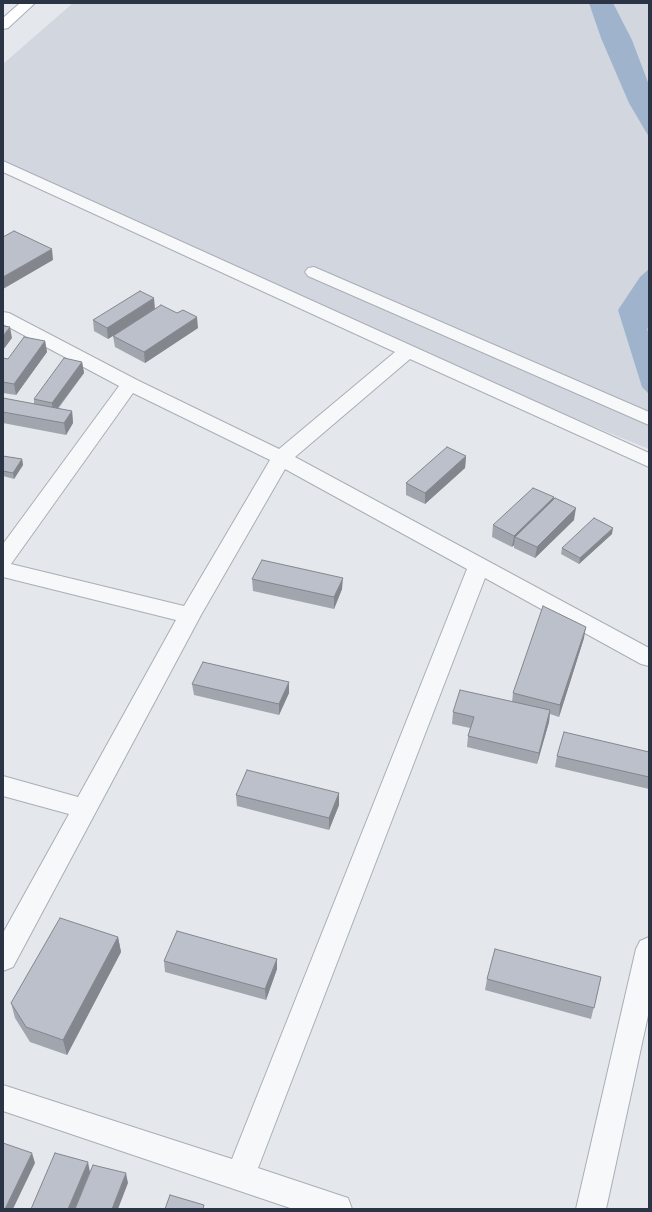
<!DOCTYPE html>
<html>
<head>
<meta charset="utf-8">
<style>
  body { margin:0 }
  #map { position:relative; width:652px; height:1212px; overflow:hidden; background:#e4e7ec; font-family:Commissioner,sans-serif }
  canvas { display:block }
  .frame { position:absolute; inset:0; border:4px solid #2b3445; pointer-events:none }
</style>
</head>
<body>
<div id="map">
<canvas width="652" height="1212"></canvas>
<div class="frame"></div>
</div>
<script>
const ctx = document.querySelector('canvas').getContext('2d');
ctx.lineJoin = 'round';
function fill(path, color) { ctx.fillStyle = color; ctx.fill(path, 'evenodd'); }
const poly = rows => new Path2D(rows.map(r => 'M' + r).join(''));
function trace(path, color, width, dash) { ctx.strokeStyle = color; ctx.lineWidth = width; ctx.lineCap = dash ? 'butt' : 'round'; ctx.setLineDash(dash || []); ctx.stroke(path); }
fill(poly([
  [73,3,649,3,649,449,391,344,3,166,3,64]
]), '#d2d6de');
fill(poly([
  [589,3,613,3,632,40,649,85,649,137,629,103,601,38],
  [649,269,649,325,647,330,649,332,649,394,642,387,618,310,640,277]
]), '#9fb4cc');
const minor = poly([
  [3,161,649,453,649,467,410,359,295,457,649,648,649,666,641,664,485,578,258,1168,348,1198,352,1209,293,1209,3,1111,3,1085,232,1159,467,569,285,469,201,615,13,967,3,971,3,933,69,814,3,796,3,776,78,797,176,620,3,577,3,544,119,386,3,324,3,312,9,313,137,380,279,449,395,352,3,172,3,161],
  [133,393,270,460,184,606,11,564,133,393],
  [314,267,649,412,649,425,308,276,305,272,308,268,314,267],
  [649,937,649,1011,606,1209,576,1209,636,949,640,941,649,937]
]);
const secondary = poly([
  [20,3,35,3,8,28,3,29,3,18,20,3]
]);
trace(minor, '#a9aeb7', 2);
trace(secondary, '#a9aeb7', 2);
fill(minor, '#f7f8fa');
fill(secondary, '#fff');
fill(poly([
  [155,309,198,328,145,363,115,347,113,336,144,316,108,339,94,331,93,320],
  [45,341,47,352,16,395,3,393,3,358,8,359],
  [82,362,84,373,58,409,72,411,73,423,66,435,3,423,3,398,34,404,34,399],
  [3,456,22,459,23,465,14,479,3,476],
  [466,456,465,468,425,504,406,495,406,483],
  [554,497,553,500,574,520,535,558,514,548,514,545,512,547,492,537,493,525],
  [612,534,579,564,561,554,562,548],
  [252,579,342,589,334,609,253,591],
  [584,638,559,717,550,714,549,722,537,764,467,747,468,736,470,728,452,724,453,712,512,702,513,693],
  [192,684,289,693,279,715,194,695],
  [649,752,649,789,555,767,557,756],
  [339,793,339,805,329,830,237,806,236,795],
  [118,937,121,952,67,1055,30,1042,15,1018,11,1003],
  [277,959,277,969,266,1000,165,972,164,961],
  [601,977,591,1019,485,990,487,979]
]), '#a1a5ae');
fill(poly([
  [52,249,53,260,3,289,3,277],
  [154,298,155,309,108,339,107,328],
  [197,317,198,328,145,363,144,352],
  [10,327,12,338,3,350,3,336],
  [45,341,47,352,16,395,14,384],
  [82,362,84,373,53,414,52,403],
  [72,411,73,423,66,435,64,423],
  [466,456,465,468,425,504,425,493],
  [22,459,23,465,14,479,13,473],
  [554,497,552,509,515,537,514,545,512,547,514,536],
  [576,508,574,520,535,558,537,547],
  [613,528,612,534,579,564,580,558],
  [343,578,342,589,334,609,334,597],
  [586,627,584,638,559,717,560,705],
  [289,682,289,693,279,715,279,704],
  [550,710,549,722,537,764,539,753],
  [339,793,339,805,329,830,329,818],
  [118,937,121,952,67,1055,63,1040],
  [277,959,277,969,266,1000,265,989],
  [32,1153,35,1163,13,1209,5,1209],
  [88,1162,90,1172,75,1209,68,1209],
  [126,1173,128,1183,118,1209,112,1209]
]), '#83868d');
const building = poly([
  [14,231,52,249,3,277,3,237,14,231],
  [140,291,154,298,107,328,93,320,140,291],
  [161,305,177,313,183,310,197,317,144,352,113,336,161,305],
  [3,326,10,327,3,336,3,326],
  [24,337,45,341,14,384,3,382,3,358,8,359,24,337],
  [64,358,82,362,52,403,34,399,64,358],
  [3,398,72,411,64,423,3,412,3,398],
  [447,447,466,456,425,493,406,483,447,447],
  [3,456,22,459,13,473,3,471,3,456],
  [533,488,554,497,514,536,493,525,533,488],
  [555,498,576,508,537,547,515,537,555,498],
  [594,518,613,528,580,558,562,548,594,518],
  [262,560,343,578,334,597,252,579,262,560],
  [543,606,586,627,560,705,513,693,543,606],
  [203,662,289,682,279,704,192,684,203,662],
  [460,690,550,710,539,753,468,736,474,717,453,712,460,690],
  [564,732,649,752,649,777,557,756,564,732],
  [247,770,339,793,329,818,236,795,247,770],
  [60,918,118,937,63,1040,26,1027,11,1003,60,918],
  [177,931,277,959,265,989,164,961,177,931],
  [495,949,601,977,594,1008,487,979,495,949],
  [3,1143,32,1153,5,1209,3,1209,3,1143],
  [55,1153,88,1162,68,1209,31,1209,55,1153],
  [93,1165,126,1173,112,1209,75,1209,93,1165],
  [170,1195,204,1205,203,1209,165,1209,170,1195]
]);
fill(building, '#bbc0ca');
trace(building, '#83868d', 1);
</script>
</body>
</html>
